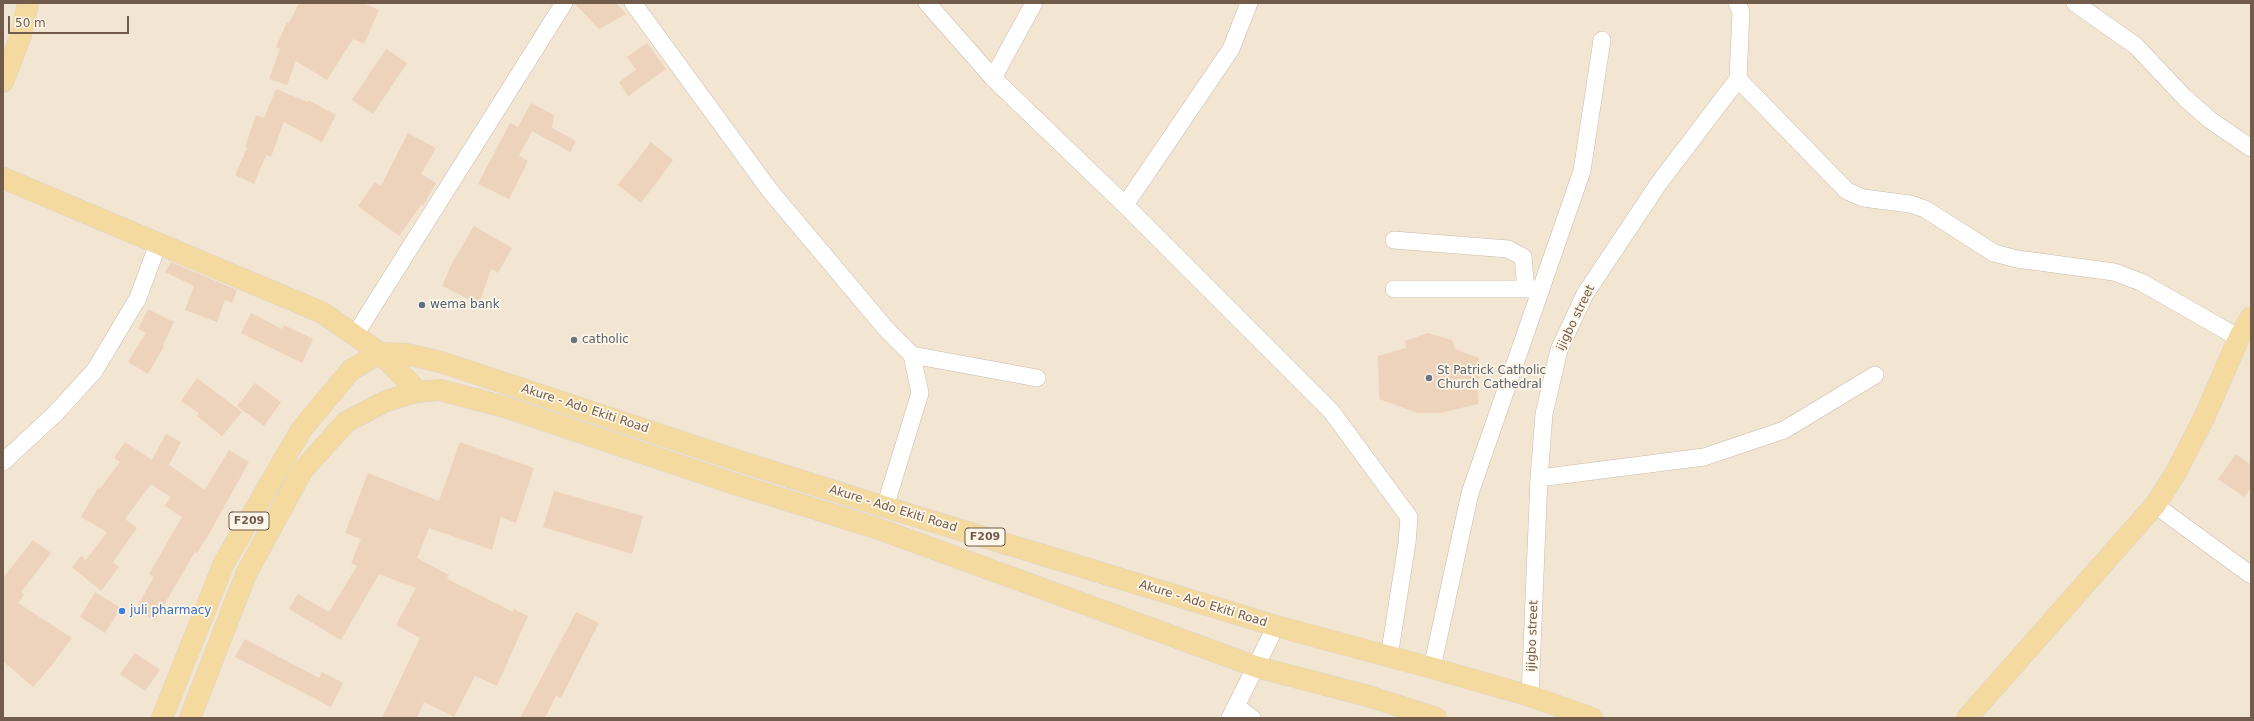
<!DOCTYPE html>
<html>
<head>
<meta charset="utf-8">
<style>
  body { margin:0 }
  #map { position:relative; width:2254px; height:721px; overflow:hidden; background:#fbf3e3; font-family:"DejaVu Sans",sans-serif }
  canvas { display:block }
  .frame { position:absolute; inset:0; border:4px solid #715b4b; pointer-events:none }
  .scale { position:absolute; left:8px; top:16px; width:121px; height:18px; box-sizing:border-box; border:2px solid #715b4b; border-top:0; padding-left:5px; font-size:12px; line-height:14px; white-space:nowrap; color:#715b4b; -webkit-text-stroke:3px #fef7e9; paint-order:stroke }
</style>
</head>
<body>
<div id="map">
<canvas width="2254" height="721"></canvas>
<div class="frame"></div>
<div class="scale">50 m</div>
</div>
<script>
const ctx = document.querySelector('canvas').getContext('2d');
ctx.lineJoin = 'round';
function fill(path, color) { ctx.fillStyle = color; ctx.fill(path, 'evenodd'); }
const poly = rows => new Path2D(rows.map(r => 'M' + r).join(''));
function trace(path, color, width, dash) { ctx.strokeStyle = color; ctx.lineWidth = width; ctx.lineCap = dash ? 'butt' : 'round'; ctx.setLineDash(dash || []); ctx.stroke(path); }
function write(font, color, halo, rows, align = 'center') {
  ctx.font = font + ' "DejaVu Sans",sans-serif'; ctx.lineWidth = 3.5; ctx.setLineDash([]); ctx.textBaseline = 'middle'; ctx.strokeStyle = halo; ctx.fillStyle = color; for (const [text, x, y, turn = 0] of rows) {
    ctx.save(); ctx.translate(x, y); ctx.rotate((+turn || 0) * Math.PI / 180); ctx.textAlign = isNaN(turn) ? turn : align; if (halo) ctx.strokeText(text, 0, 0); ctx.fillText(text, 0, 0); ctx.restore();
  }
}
fill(poly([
  [3,3,2251,3,2251,718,3,718]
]), '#f2e5d2');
fill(poly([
  [299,3,363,3,379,10,364,44,353,39,327,80,296,61,287,85,269,79,280,49,276,47,287,22,289,23],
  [574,3,616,3,626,14,599,29],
  [647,43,666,69,628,96,619,82,636,70,627,57],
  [386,49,407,63,373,114,352,100],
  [276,89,308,102,308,100,336,115,322,142,284,122,271,157,266,155,254,184,235,175,247,148,245,147,256,115,264,118],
  [531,103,554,115,552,128,576,141,570,152,532,131,519,156,528,161,509,199,478,184,510,123,518,127],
  [408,133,436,148,421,174,436,183,423,206,421,205,399,236,358,206,375,182,381,186],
  [651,142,673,160,641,203,618,185],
  [474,226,512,248,498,273,491,269,479,304,442,286,452,263],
  [171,262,237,290,232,303,225,300,217,322,185,310,194,286,165,272],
  [148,309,174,322,163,345,164,346,148,374,128,362,146,333,138,329],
  [251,313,282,329,284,325,313,339,302,363,241,333],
  [1428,333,1452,340,1455,349,1479,358,1478,404,1440,413,1418,413,1379,399,1378,356,1406,348,1405,341],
  [197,378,242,412,222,436,197,416,199,413,181,401],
  [255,383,281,402,264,426,237,406],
  [166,434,181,442,169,465,205,490,229,450,249,462,209,534,197,553,195,552,155,620,135,610,154,577,149,574,182,517,165,506,171,497,151,484,125,519,137,528,113,562,119,567,101,591,72,567,81,556,86,560,107,532,81,517,98,488,100,489,120,462,114,458,125,442,152,460],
  [460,442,534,468,516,523,501,517,492,550,429,528,417,558,449,575,447,579,513,612,514,609,528,616,497,686,475,676,454,717,424,702,417,718,382,718,420,638,396,625,416,588,379,574,341,640,289,609,298,594,329,612,357,566,351,563,361,539,345,533,368,473,439,501],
  [2236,454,2251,465,2251,488,2244,497,2218,479],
  [554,491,643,516,632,554,543,527],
  [33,540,51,553,21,592,24,595,18,603,72,638,52,665,33,687,3,661,3,578],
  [95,592,121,608,105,633,80,617],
  [576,612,599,623,561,698,556,696,545,718,520,718],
  [245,639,319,678,322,672,343,683,331,707,235,657],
  [135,653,160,670,145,691,120,674]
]), '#eed3bc');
const minor = poly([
  [633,3,771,192,887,330,912,355,920,393,885,507],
  [927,3,993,78,1125,205,1331,411,1409,517,1407,543,1389,657],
  [1737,3,1741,12,1738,79,1847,191,1863,198,1910,204,1925,209,1994,253,2017,259,2114,272,2141,282,2239,338],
  [2075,3,2136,46,2185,98,2210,120,2251,148],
  [993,78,1034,3],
  [1125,205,1231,49,1249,3],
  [1394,240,1508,249,1523,257,1526,289],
  [1394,289,1538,289],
  [355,335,564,3],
  [912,355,1037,378],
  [3,462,56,413,95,370,138,298,158,244],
  [1539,478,1704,457,1784,430,1875,375],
  [2155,505,2251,575],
  [1432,668,1470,493,1582,171,1602,40],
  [1530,696,1539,478,1544,414,1559,350,1585,294,1659,183,1738,79],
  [1236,706,1252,718],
  [1230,718,1276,626]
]);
const major = poly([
  [3,82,21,35,28,3],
  [3,178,323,313,380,353,411,384,416,392],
  [380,353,406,354,441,362,742,462,885,507,1276,626,1432,668,1530,696,1592,718],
  [162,718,224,563,301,430,351,370,380,353],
  [190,718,246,574,302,471,346,422,386,401,416,392,440,390,505,407,735,484,879,529,1257,667,1368,696,1436,718],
  [1967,718,2155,505,2174,476,2203,420,2239,338,2251,317]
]);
trace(minor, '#cbbbaa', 18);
trace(major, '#dad4d0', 22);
trace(minor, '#fff', 17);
trace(major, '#f5da9f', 21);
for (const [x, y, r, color] of [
  [422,305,4,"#5c6f8a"],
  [574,340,4,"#6b7280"],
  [1429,378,4,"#6b7280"],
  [122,611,4,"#3f7fe0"]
]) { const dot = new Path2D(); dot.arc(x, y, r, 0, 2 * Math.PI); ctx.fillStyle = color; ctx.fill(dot); trace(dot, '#fef7e9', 1.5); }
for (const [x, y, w] of [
  [249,521,40],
  [985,537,40]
]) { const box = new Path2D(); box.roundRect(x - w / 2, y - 9, w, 18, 3); ctx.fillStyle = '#fef7e9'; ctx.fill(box); trace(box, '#715b4b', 1); }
write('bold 11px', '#715b4b', null, [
  ["F209",249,521],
  ["F209",985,537]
]);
write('12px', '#4e5e75', '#fef7e9', [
  ["wema bank",430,305]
], 'left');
write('12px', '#715b4b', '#fef7e9', [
  ["ijigbo street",1576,318,-64],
  ["Akure - Ado Ekiti Road",585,409,18],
  ["Akure - Ado Ekiti Road",893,509,17],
  ["Akure - Ado Ekiti Road",1203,604,17],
  ["ijigbo street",1533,636,-88]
]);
write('12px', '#5b616d', '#fef7e9', [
  ["catholic",582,340],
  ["St Patrick Catholic",1437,371],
  ["Church Cathedral",1437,385]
], 'left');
write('12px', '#366cbe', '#fef7e9', [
  ["juli pharmacy",130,611]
], 'left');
</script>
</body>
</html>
